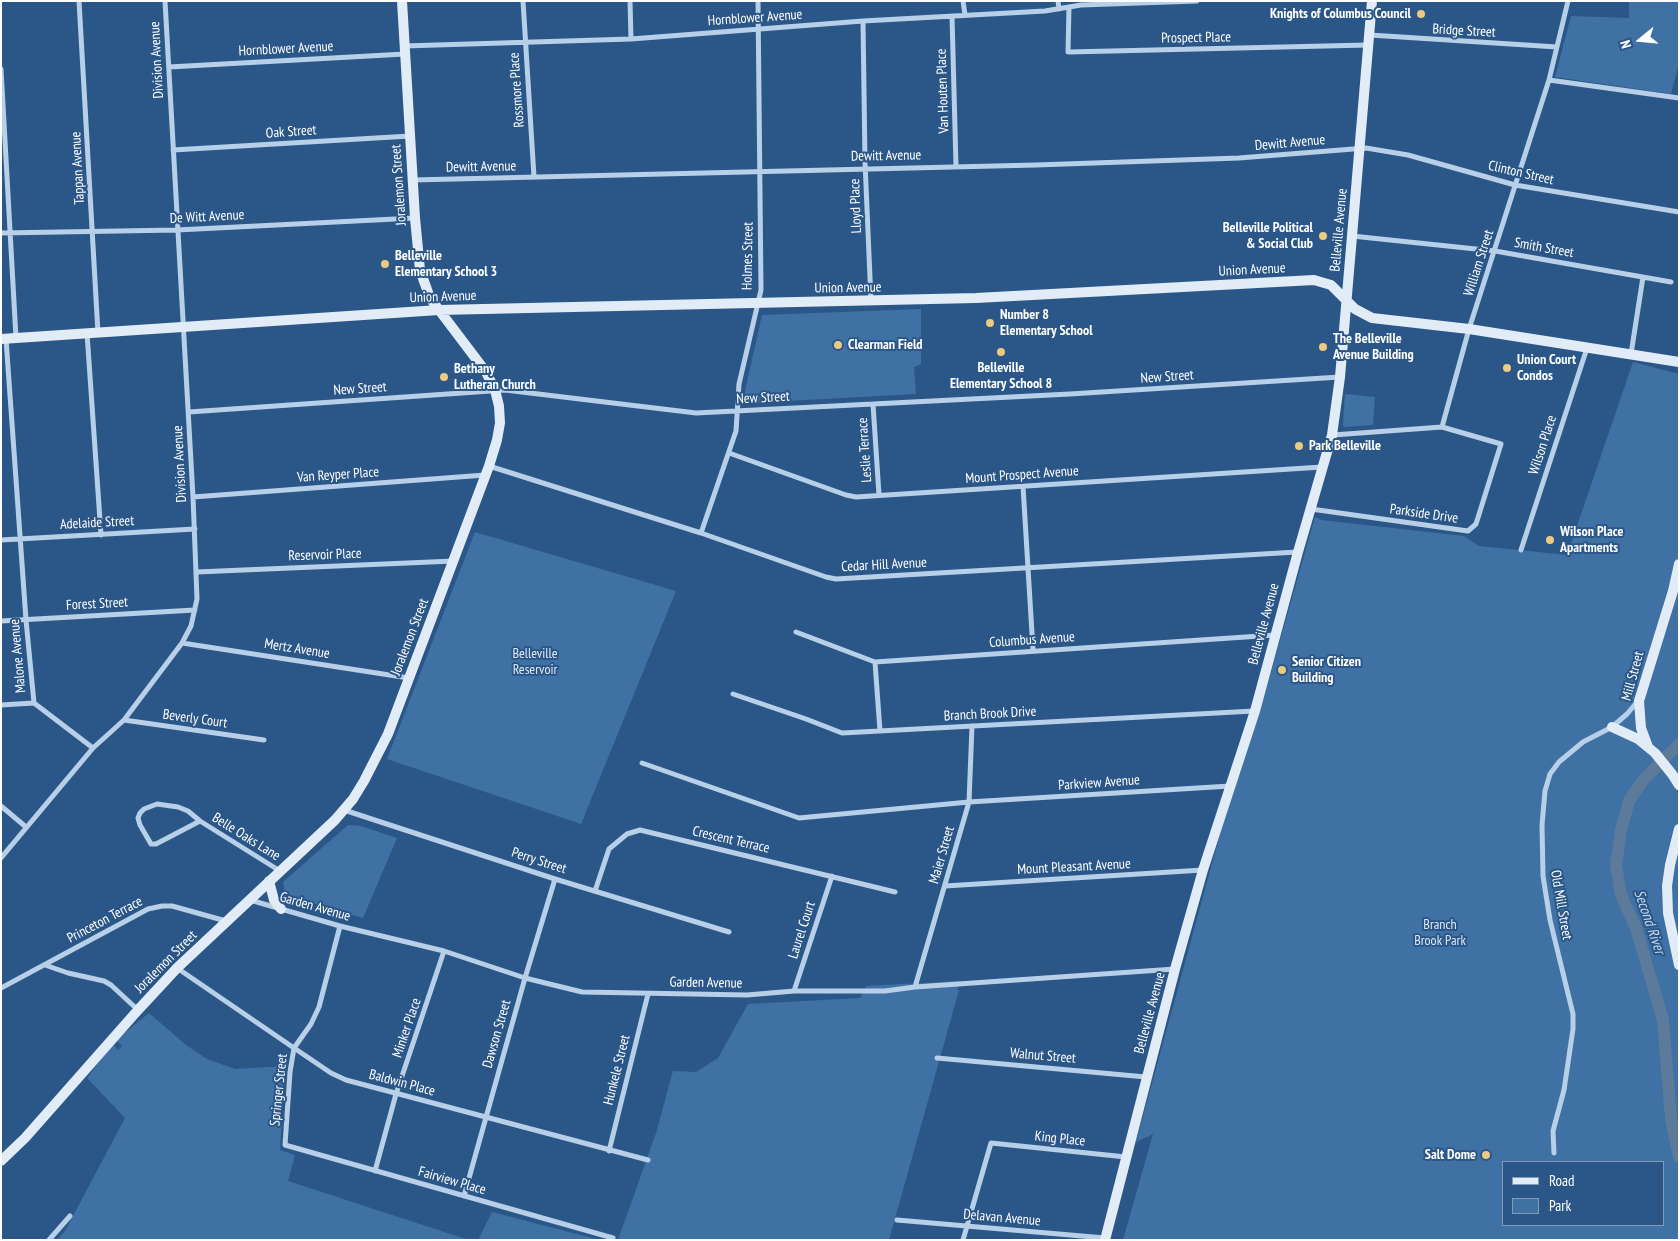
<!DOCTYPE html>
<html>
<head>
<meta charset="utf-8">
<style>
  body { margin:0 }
  #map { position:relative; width:1680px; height:1241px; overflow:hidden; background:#2b5788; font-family:"PT Sans Narrow",sans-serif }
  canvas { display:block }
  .frame { position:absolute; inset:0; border:2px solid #fff; pointer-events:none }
  .legend { position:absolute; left:1502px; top:1161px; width:162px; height:65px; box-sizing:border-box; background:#2b5788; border:1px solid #809ab8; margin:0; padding:6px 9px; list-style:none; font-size:15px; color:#fff }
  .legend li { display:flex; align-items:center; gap:10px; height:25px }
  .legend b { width:25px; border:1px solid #809ab8 }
  .north { position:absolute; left:1615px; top:15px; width:50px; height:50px; -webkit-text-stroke:4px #2b5788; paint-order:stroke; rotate:253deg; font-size:14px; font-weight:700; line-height:20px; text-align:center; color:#fff }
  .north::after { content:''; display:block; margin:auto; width:18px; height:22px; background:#fff; clip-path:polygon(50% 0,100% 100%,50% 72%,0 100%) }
</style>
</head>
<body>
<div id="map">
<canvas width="1680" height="1241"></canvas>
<div class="frame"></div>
<ul class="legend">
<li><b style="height:6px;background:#e2ecf7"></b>Road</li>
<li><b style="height:14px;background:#4071a4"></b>Park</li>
</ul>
<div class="north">N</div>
</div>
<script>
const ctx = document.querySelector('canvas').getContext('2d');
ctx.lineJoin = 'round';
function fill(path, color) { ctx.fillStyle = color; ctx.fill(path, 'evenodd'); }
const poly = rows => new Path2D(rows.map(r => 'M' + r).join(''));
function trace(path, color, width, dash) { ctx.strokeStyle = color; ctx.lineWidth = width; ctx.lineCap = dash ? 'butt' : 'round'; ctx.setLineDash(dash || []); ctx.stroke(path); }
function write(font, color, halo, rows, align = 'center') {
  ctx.font = font + ' "PT Sans Narrow",sans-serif'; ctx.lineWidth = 4; ctx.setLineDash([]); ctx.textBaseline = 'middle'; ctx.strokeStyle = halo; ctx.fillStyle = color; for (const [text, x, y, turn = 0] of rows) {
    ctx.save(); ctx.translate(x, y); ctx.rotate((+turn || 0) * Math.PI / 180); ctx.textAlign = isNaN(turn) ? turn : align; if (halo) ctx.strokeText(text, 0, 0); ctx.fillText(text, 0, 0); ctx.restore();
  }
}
fill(poly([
  [1629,1,1679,1,1679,63,1671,94,1555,77,1571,16,1629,18],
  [921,309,921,364,914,367,916,394,749,403,743,400,762,315],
  [1633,362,1679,374,1679,1240,1123,1240,1153,1134,1136,1142,1222,827,1264,697,1315,517,1321,520,1464,536,1479,546,1567,555],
  [1504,1162,1664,1162,1664,1225,1504,1225],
  [1345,394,1375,397,1373,425,1344,427,1343,425],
  [475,532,676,591,581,824,387,759],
  [348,825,361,826,397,838,363,918,285,895,283,882],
  [960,981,957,990,959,990,889,1240,618,1240,656,1133,673,1071,696,1072,718,1058,748,1004,860,998,866,986],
  [149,1013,186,1045,207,1059,235,1069,285,1066,280,1150,295,1155,288,1181,469,1240,57,1240,65,1231,125,1118,87,1078,113,1044,118,1050,122,1046,116,1040],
  [492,1212,600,1240,478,1240]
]), '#4071a4');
trace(poly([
  [1679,744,1644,779,1629,801,1621,830,1616,865,1621,895,1636,928,1663,1020,1671,1119,1679,1157]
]), '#5c7a9a', 12);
trace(poly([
  [79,1,98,333],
  [523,1,534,177],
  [630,1,631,39],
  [963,1,965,15],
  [1058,1,1059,9],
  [1069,7,1068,52,1368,45],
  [952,16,956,166],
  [863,21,865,162,871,301],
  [1370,35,1557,47],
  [404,46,631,39,863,21,1045,11,1081,5,1197,1],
  [169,67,405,54],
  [1,69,16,338],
  [1549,80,1679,98],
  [173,150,410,136],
  [413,180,1036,165,1239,158,1366,148,1408,155,1515,185,1679,212],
  [1,233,177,230,415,218],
  [1352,236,1495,251,1671,282],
  [87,333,101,535],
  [6,339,26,620,34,703],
  [1631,354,1643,277],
  [873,404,879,495],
  [189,412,505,390,696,413,1070,394,1340,377],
  [1442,427,1469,329,1549,80,1568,1],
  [729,453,846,495,856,497,1322,467],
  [489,466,701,533,826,577,836,579,1297,552],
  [1023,486,1033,650],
  [193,497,485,475],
  [1311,509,1468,531,1476,524,1501,444,1442,427,1333,435],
  [701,533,736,431,739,384,761,290,758,1],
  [1,540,195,529],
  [1521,550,1587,348],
  [197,572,454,561],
  [1,621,195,610],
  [796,632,875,662,1275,635],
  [182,643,409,678],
  [875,662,880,731],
  [733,694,806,719,842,733,1254,711],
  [1,705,34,703,93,748],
  [124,720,264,740],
  [642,763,799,818,969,802,1230,786],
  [1,806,26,827],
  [344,810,555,879,729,932],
  [200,821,156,844,151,844,140,825,138,818,140,813,144,809,157,804,178,807,188,811,200,821,280,871],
  [1,858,93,748,124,720,182,643,191,626,197,599,193,497,165,1],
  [945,886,1203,870],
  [595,891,609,849,627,834,640,830,895,892],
  [250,900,340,926,444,951,525,978,582,992,747,995,794,991,885,991,915,987,1175,969],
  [340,926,319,1007,311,1024,294,1048,290,1072,285,1145,613,1238],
  [45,965,68,973,104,981,111,985,138,1010],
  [177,968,294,1048,331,1073,346,1080,648,1160],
  [915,987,969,802,972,726],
  [1,988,148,909,162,906,172,906,226,921],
  [794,991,832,876],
  [937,1058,1146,1077],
  [609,1151,648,994],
  [1554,1153,1553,1131,1564,1090,1573,1029,1573,1014,1550,920,1543,876,1542,825,1545,791,1550,774,1559,762,1583,742,1612,727,1627,714,1638,701],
  [375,1171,396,1094,444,951],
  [464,1196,525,978,555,879],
  [897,1220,1105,1238],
  [49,1240,70,1216],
  [963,1240,991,1143,1126,1157]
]), '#b8cfe8', 5);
trace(poly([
  [1,339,439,310,976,298,1314,280,1331,285,1355,309,1372,318,1469,329,1679,362],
  [1612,727,1638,739,1655,753,1672,774,1679,785],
  [1648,747,1641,728,1639,701,1673,591,1679,564],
  [1679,829,1670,865,1667,886,1668,913,1679,965],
  [269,881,274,900,281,909],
  [1,1161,25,1138,138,1010,177,968,335,820,353,799,364,781,388,734,489,466,497,440,500,423,499,406,495,390,486,372,430,298,420,270,415,218,402,1],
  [1105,1240,1175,969,1203,870,1255,711,1298,552,1332,435,1340,377,1372,1]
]), '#e2ecf7', 10);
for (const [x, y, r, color] of [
  [1421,14,5,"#edca81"],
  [1323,236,5,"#edca81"],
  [385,264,5,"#edca81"],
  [990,323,5,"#edca81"],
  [838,345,5,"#edca81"],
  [1323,347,5,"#edca81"],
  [1001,352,5,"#edca81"],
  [1507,368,5,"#edca81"],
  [444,377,5,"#edca81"],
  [1299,446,5,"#edca81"],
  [1550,540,5,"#edca81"],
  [1282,670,5,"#edca81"],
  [1486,1155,5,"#edca81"]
]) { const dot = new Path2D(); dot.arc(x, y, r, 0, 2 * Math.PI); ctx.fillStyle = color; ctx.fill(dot); trace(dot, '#2b5788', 2); }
write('bold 14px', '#fff', '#2b5788', [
  ["Knights of Columbus Council",1411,14,"right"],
  ["Belleville Political",1313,228,"right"],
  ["& Social Club",1313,244,"right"],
  ["Belleville",395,256],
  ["Elementary School 3",395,272],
  ["Number 8",1000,315],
  ["Elementary School",1000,331],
  ["The Belleville",1333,339],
  ["Avenue Building",1333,355],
  ["Clearman Field",848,345],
  ["Union Court",1517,360],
  ["Condos",1517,376],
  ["Belleville",1001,368,"center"],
  ["Elementary School 8",1001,384,"center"],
  ["Bethany",454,369],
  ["Lutheran Church",454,385],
  ["Park Belleville",1309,446],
  ["Wilson Place",1560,532],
  ["Apartments",1560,548],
  ["Senior Citizen",1292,662],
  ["Building",1292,678],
  ["Salt Dome",1476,1155,"right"]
], 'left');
write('14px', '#fff', '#2b5788', [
  ["Hornblower Avenue",755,18,-4],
  ["Bridge Street",1464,31,3],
  ["Prospect Place",1196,38,-1],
  ["Hornblower Avenue",286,49,-3],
  ["Division Avenue",157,60,-93],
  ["Rossmore Place",517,90,-94],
  ["Van Houten Place",943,91,-92],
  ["Oak Street",291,132,-4],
  ["Dewitt Avenue",1290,143,-5],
  ["Dewitt Avenue",886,156,-1],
  ["Dewitt Avenue",481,167,-1],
  ["Tappan Avenue",78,168,-93],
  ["Clinton Street",1521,173,13],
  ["Joralemon Street",399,185,-94],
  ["Lloyd Place",856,206,-92],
  ["De Witt Avenue",207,217,-3],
  ["Belleville Avenue",1339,230,-85],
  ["Smith Street",1544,248,10],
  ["Holmes Street",748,256,-89],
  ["William Street",1479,263,-72],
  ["Union Avenue",1252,270,-3],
  ["Union Avenue",848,288,-1],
  ["Union Avenue",443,297,-2],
  ["New Street",1167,377,-4],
  ["New Street",360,389,-4],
  ["New Street",763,398,-3],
  ["Wilson Place",1543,445,-72],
  ["Leslie Terrace",865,450,-94],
  ["Division Avenue",180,464,-93],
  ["Van Reyper Place",338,475,-4],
  ["Mount Prospect Avenue",1022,475,-4],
  ["Parkside Drive",1424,514,8],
  ["Adelaide Street",97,523,-3],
  ["Reservoir Place",325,555,-2],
  ["Cedar Hill Avenue",884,565,-3],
  ["Forest Street",97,604,-3],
  ["Belleville Avenue",1264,624,-75],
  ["Joralemon Street",410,637,-69],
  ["Columbus Avenue",1032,640,-4],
  ["Mertz Avenue",297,649,9],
  ["Malone Avenue",18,656,-95],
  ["Mill Street",1633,676,-75],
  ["Branch Brook Drive",990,714,-3],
  ["Beverly Court",195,719,8],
  ["Parkview Avenue",1099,783,-4],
  ["Belle Oaks Lane",246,837,32],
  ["Crescent Terrace",731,840,13],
  ["Maier Street",942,855,-74],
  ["Perry Street",539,861,18],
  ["Mount Pleasant Avenue",1074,867,-3],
  ["Old Mill Street",1561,905,80],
  ["Garden Avenue",315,907,16],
  ["Princeton Terrace",105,920,-28],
  ["Laurel Court",802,930,-72],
  ["Joralemon Street",166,962,-45],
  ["Garden Avenue",706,983,1],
  ["Belleville Avenue",1150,1013,-75],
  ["Minker Place",407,1028,-71],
  ["Dawson Street",497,1034,-74],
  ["Walnut Street",1043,1056,5],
  ["Hunkele Street",617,1070,-76],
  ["Baldwin Place",402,1083,15],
  ["Springer Street",279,1090,-84],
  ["King Place",1060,1139,6],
  ["Fairview Place",452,1181,16],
  ["Delavan Avenue",1002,1218,5]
]);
write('14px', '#dce9f7', '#2b5788', [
  ["Belleville",535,654],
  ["Reservoir",535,670],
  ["Branch",1440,925],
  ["Brook Park",1440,941]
]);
write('italic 15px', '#c4d9ef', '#2b5788', [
  ["Second River",1649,922,71]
]);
</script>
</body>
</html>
